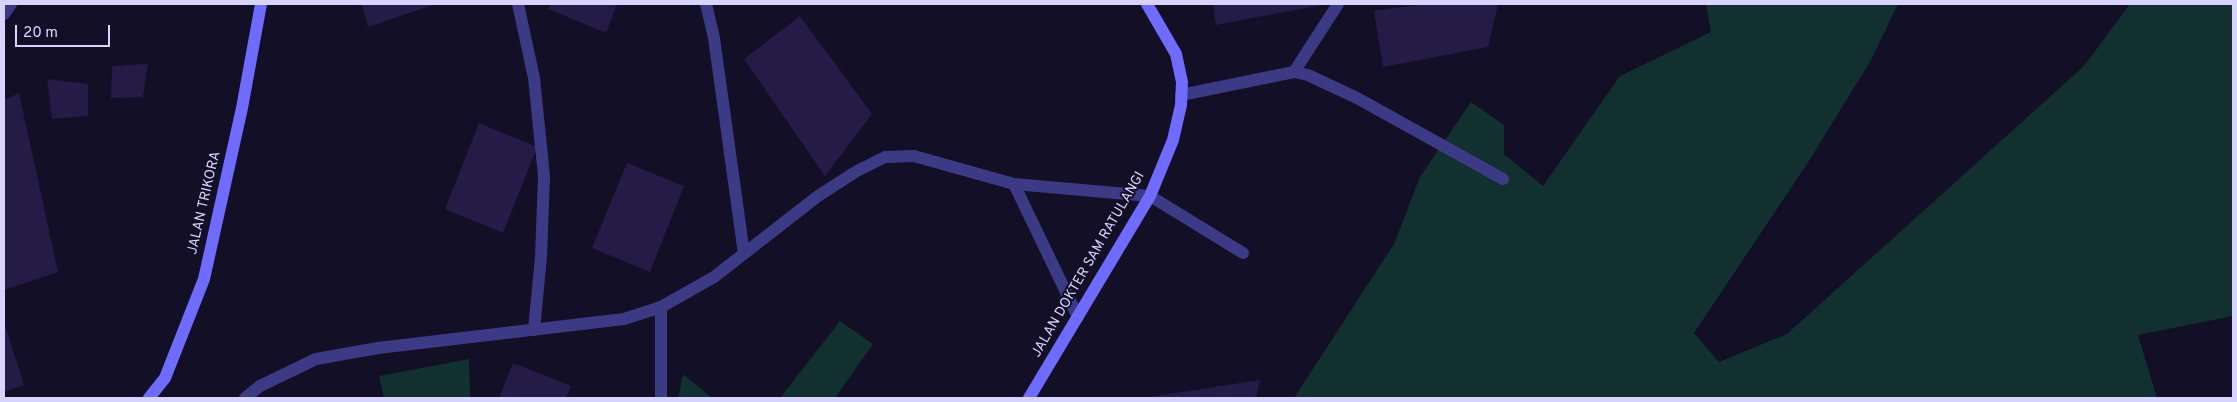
<!DOCTYPE html>
<html>
<head>
<meta charset="utf-8">
<style>
  body { margin:0 }
  #map { position:relative; width:2237px; height:402px; overflow:hidden; background:#130f26; font-family:Overpass,sans-serif }
  canvas { display:block }
  .frame { position:absolute; inset:0; border:5px solid #d9d4ff; pointer-events:none }
  .scale { position:absolute; left:15px; top:25px; width:95px; height:22px; box-sizing:border-box; border:2px solid #d9d4ff; border-top:0; padding-left:6px; font-size:15px; line-height:18px; white-space:nowrap; color:#d9d4ff; -webkit-text-stroke:4px #130f26; paint-order:stroke }
</style>
</head>
<body>
<div id="map">
<canvas width="2237" height="402"></canvas>
<div class="frame"></div>
<div class="scale">20 m</div>
</div>
<script>
const ctx = document.querySelector('canvas').getContext('2d');
ctx.lineJoin = 'round';
function fill(path, color) { ctx.fillStyle = color; ctx.fill(path, 'evenodd'); }
const poly = rows => new Path2D(rows.map(r => 'M' + r).join(''));
function trace(path, color, width, dash) { ctx.strokeStyle = color; ctx.lineWidth = width; ctx.lineCap = dash ? 'butt' : 'round'; ctx.setLineDash(dash || []); ctx.stroke(path); }
function write(font, color, halo, rows, align = 'center') {
  ctx.font = font + ' Overpass,sans-serif'; ctx.lineWidth = 4; ctx.setLineDash([]); ctx.textBaseline = 'middle'; ctx.strokeStyle = halo; ctx.fillStyle = color; for (const [text, x, y, turn = 0] of rows) {
    ctx.save(); ctx.translate(x, y); ctx.rotate((+turn || 0) * Math.PI / 180); ctx.textAlign = isNaN(turn) ? turn : align; if (halo) ctx.strokeText(text, 0, 0); ctx.fillText(text, 0, 0); ctx.restore();
  }
}
fill(poly([
  [1706,4,1898,4,1871,60,1807,164,1694,333,1719,362,1787,334,2084,66,2130,4,2233,4,2233,316,2138,335,2157,398,1294,398,1394,244,1420,177,1471,102,1504,125,1504,154,1543,186,1620,76,1711,32],
  [840,321,873,344,835,398,780,398],
  [469,359,470,398,384,398,379,376],
  [683,375,684,375,712,398,678,398]
]), '#12302f');
fill(poly([
  [362,4,436,4,368,27],
  [550,4,617,4,606,33,548,9],
  [1213,4,1322,4,1322,5,1216,25],
  [1424,4,1498,4,1488,47,1383,67,1374,11],
  [800,16,872,114,825,176,744,59],
  [148,64,143,97,111,98,112,66],
  [47,79,88,84,88,116,52,119],
  [19,93,58,272,4,290,4,100],
  [479,123,537,147,503,233,445,209],
  [627,163,684,186,650,272,592,248],
  [4,322,24,385,4,392],
  [513,363,571,386,566,398,499,398],
  [1260,380,1256,398,1149,398,1149,397]
]), '#241b47');
trace(poly([
  [518,4,534,78,544,176,541,257,534,330],
  [706,4,714,38,744,254],
  [4,14,11,4],
  [1294,72,1338,4],
  [1181,95,1294,72,1308,75,1357,98,1503,179],
  [1014,184,1078,317],
  [245,398,260,386,316,359,378,348,624,319,661,307,714,277,818,196,857,171,885,157,914,156,1014,184,1150,196,1243,253],
  [661,398,661,307]
]), '#3d3a85', 12);
trace(poly([
  [149,398,165,378,204,279,242,108,261,4],
  [1029,398,1150,196,1173,140,1181,105,1182,82,1176,54,1147,4]
]), '#6f6bff', 12);
write('14px', '#d9d4ff', '#130f26', [
  ["JALAN TRIKORA",205,203,-77],
  ["JALAN DOKTER SAM RATULANGI",1089,265,-60]
]);
</script>
</body>
</html>
